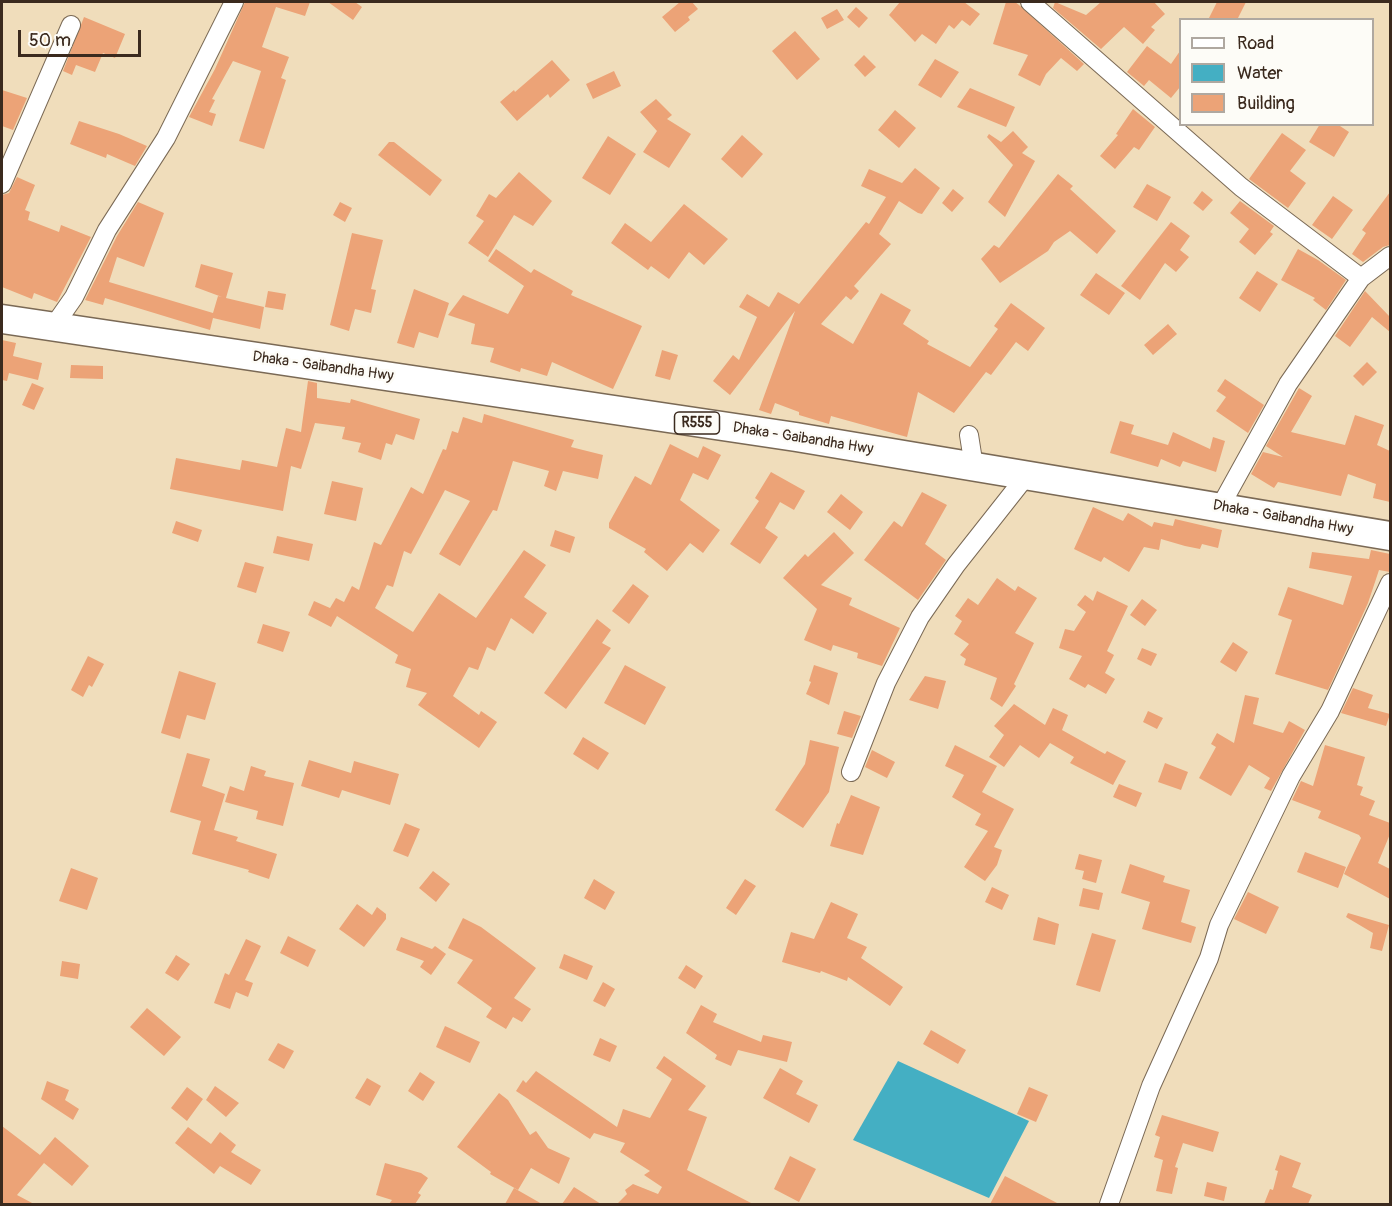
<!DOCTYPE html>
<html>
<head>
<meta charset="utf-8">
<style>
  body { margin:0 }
  #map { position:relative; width:1392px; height:1206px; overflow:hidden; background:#f0ddbb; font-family:Pangolin,sans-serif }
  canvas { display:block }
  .frame { position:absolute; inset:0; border:3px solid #3b2a1e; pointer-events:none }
  .legend { position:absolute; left:1179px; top:18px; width:195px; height:108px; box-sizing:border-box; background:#fdfcf7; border:2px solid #afa8a0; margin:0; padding:8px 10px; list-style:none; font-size:18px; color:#3b2a1e }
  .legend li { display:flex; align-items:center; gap:12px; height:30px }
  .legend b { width:30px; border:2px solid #afa8a0 }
  .scale { position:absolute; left:18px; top:30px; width:123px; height:27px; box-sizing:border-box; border:3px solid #3b2a1e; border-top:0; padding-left:8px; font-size:18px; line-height:21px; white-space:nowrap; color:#3b2a1e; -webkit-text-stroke:4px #fdfcf7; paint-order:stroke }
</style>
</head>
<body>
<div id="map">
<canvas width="1392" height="1206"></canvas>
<div class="frame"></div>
<ul class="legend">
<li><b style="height:8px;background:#fff"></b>Road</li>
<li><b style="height:16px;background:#44afc3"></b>Water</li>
<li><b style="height:16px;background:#eca377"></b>Building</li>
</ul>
<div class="scale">50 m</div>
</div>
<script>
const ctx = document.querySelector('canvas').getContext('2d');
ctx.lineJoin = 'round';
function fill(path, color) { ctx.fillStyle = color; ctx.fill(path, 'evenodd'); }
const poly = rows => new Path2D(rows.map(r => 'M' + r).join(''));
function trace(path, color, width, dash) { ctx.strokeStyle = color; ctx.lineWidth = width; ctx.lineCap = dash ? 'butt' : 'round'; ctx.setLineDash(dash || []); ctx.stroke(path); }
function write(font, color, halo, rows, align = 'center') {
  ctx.font = font + ' Pangolin,sans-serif'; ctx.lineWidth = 5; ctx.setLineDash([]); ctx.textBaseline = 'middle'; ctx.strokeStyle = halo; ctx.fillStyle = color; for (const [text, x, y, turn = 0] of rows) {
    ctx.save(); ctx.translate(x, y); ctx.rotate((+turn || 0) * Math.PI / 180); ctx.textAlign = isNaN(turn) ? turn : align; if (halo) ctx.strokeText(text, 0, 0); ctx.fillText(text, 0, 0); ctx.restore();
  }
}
fill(poly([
  [898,1061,1029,1121,989,1198,853,1140]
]), '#44afc3');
fill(poly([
  [245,2,310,2,305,16,276,7,262,47,289,57,281,78,286,80,264,149,239,141,261,71,233,61,212,99,215,100,209,112,216,114,212,126,189,117,215,69],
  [328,2,355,2,362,7,353,20],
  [680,2,692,2,698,9,688,17,690,20,675,32,662,17],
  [900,2,964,2,980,14,970,26,962,20,954,29,949,25,936,44,922,34,915,42,889,15],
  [1006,2,1015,2,1019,5,1084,64,1077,71,1061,58,1046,74,1040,86,1018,75,1028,55,993,44],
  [1055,2,1086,15,1101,2,1154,2,1165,14,1151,27,1155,30,1143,44,1124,27,1101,49,1053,8],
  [1217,2,1246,2,1237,20,1208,20],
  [856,7,868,18,859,28,847,17],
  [837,9,844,20,827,29,821,18],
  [84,17,125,34,115,58,103,53,95,72,76,65,72,75,63,71],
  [795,31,820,59,797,80,772,51],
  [1147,46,1171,64,1180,51,1180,87,1171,98,1149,80,1144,86,1127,72],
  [864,55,876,67,865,77,854,65],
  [935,59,959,72,941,98,918,85],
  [552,60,570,80,550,98,548,94,517,121,500,102,514,90,515,92],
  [614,71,621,86,593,99,586,84],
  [970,88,1015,107,1006,127,957,107],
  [2,90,27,98,13,130,2,126],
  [656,99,672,115,667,119,691,134,669,168,643,152,657,131,640,112],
  [1133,109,1155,127,1139,150,1134,147,1115,169,1100,156,1118,135,1116,134],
  [895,110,916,128,899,148,878,130],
  [79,121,119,134,147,146,135,166,107,154,106,158,70,144],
  [1320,124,1337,124,1349,132,1334,157,1309,142],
  [1013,131,1028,147,1022,153,1035,161,1005,217,988,202,1013,165,987,137,989,134,1001,142],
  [1282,133,1306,150,1290,171,1306,183,1288,208,1249,179],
  [742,135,763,154,742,178,721,159],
  [608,136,636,154,610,195,582,178],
  [389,142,394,142,442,180,430,196,378,155],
  [915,168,940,188,922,214,918,213,899,201,879,234,891,244,854,286,859,291,851,300,846,296,821,324,853,344,881,293,911,310,903,324,929,341,927,344,970,367,998,329,994,326,1011,303,1045,328,1028,351,1016,342,991,375,986,372,954,413,918,392,907,437,831,416,829,424,799,415,799,412,775,403,771,414,759,410,795,311,730,395,713,381,733,355,739,360,757,317,739,307,747,294,769,307,778,292,799,304,866,222,869,224,886,197,861,186,869,169,902,183],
  [519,172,552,201,533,226,514,215,488,257,468,243,484,221,476,216,489,194,496,198],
  [1058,174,1073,186,1070,189,1116,231,1097,254,1070,231,1054,242,1048,251,1000,283,981,259,994,245,999,248],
  [17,177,35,185,25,210,30,212,28,220,59,232,61,225,91,237,57,302,34,293,32,299,2,287,2,195,9,193],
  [1147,184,1171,197,1157,221,1133,207],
  [953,189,964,198,952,212,942,203],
  [1202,191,1213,200,1203,211,1193,203],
  [1390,192,1390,245,1383,247,1363,262,1352,254,1366,233,1362,230],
  [1333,196,1353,210,1332,239,1312,225],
  [1240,201,1274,226,1270,232,1273,234,1255,255,1239,242,1249,229,1230,213],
  [138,202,164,213,144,267,117,257,109,282,213,313,218,296,222,297,195,287,201,264,233,273,226,298,264,307,260,329,213,318,210,330,105,298,103,305,85,300,117,236],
  [340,202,352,208,345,222,333,215],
  [684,204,728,239,704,265,689,252,669,279,651,266,648,270,611,243,625,223,651,242],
  [1171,222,1190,236,1180,250,1189,257,1176,272,1165,263,1140,300,1121,286],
  [352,233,383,240,371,289,376,290,371,313,355,309,349,331,330,325],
  [496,249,531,273,534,269,573,291,571,295,642,326,613,389,552,362,547,376,521,368,520,372,490,362,494,348,471,344,475,324,448,315,463,295,508,314,524,286,488,261],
  [1298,249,1318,260,1346,280,1326,310,1313,300,1315,298,1281,280],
  [1257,271,1278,284,1260,312,1239,298],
  [1096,273,1125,293,1109,315,1080,295],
  [414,289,449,303,438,338,419,332,414,348,397,343],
  [268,291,286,294,283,310,265,307],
  [1365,291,1390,317,1390,332,1372,317,1350,347,1335,336],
  [1168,324,1177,334,1153,355,1144,345],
  [2,340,16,343,13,356,42,363,38,380,9,373,7,381,2,380],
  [662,350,678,355,670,380,655,376],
  [1367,362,1377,372,1363,386,1353,376],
  [71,365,103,366,103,379,70,378],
  [1225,379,1264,405,1248,433,1216,411,1226,397,1217,391],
  [308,381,317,383,317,398,350,403,351,399,420,419,414,440,396,434,392,445,386,443,381,460,358,452,361,443,342,439,345,427,315,423,301,469,291,466,283,511,170,489,176,458,240,470,242,460,277,467,286,428,301,432],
  [32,383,44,388,34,410,22,405],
  [1299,388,1312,396,1291,432,1345,445,1355,415,1384,425,1377,445,1390,451,1390,502,1373,498,1376,484,1348,474,1341,496,1278,482,1274,488,1251,474,1263,452,1283,457,1266,446],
  [484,414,574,440,571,447,603,455,598,479,563,471,556,491,544,486,549,471,513,461,497,511,493,510,460,566,439,554,470,501,445,490,411,554,404,551,393,587,387,585,375,608,413,632,439,593,476,618,524,550,546,565,524,597,547,613,533,634,511,618,495,651,487,647,478,670,469,667,453,696,479,715,481,711,497,722,479,748,418,705,427,693,406,687,411,669,395,663,398,655,337,616,331,627,308,615,314,601,330,608,336,598,344,602,352,586,359,590,374,542,381,545,411,487,423,494,443,449,446,450,452,431,458,433,463,417,482,423],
  [1120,421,1134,425,1131,434,1168,445,1173,432,1210,449,1213,437,1225,441,1216,472,1183,461,1180,467,1161,459,1158,467,1110,453],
  [670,444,698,458,703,446,721,455,708,480,693,473,680,500,720,530,703,553,690,543,667,571,644,552,646,549,609,528,609,523,635,476,651,485],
  [771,472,805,491,794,510,780,502,765,528,778,537,760,564,730,544,759,501,755,498],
  [332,481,363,488,356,521,324,514],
  [922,492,947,505,925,544,946,560,918,600,864,560,894,521,902,527],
  [841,494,863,512,850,530,827,512],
  [1093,507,1123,521,1128,513,1152,527,1154,522,1173,526,1175,519,1222,530,1218,548,1202,544,1200,549,1185,546,1161,539,1159,550,1144,547,1129,572,1104,557,1101,562,1074,549],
  [176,521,202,530,198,542,172,533],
  [555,530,575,537,570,553,550,546],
  [834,532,854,553,821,585,852,598,849,605,900,628,882,666,857,658,858,653,833,645,831,651,804,640,817,609,783,578,805,554,808,557],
  [277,536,313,544,309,561,273,553],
  [1371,550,1390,554,1390,572,1379,570,1368,603,1328,690,1275,674,1292,620,1278,615,1288,587,1343,605,1352,576,1309,568,1312,552,1369,559],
  [245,562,264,567,256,593,237,587],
  [997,578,1015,591,1018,586,1037,598,1015,633,1034,643,1014,684,1016,686,1002,707,990,699,997,678,964,665,966,659,960,655,969,644,954,634,962,621,955,616,968,598,978,605],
  [633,584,649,596,629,624,612,611],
  [1097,591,1128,606,1107,651,1114,655,1105,673,1115,679,1106,694,1088,684,1085,688,1069,679,1082,656,1059,648,1065,629,1074,631,1086,612,1077,605,1085,595,1093,601],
  [1142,599,1157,610,1145,626,1130,615],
  [597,619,611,630,602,643,611,648,566,709,544,693],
  [263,624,290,632,283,652,257,643],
  [1233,642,1248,652,1236,672,1220,662],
  [1142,648,1157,654,1151,666,1137,659],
  [88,656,104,664,92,687,89,685,83,697,71,690],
  [625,665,666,687,645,725,604,703],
  [814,665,838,673,829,705,806,694,811,682,809,681],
  [179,671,216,683,205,720,187,715,180,739,161,733],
  [925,676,946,681,938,709,909,700],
  [1353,688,1373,695,1368,708,1390,714,1386,726,1341,713],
  [1245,695,1259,698,1253,724,1283,733,1289,721,1305,730,1271,791,1264,788,1270,778,1249,765,1231,796,1199,778,1216,747,1211,744,1217,733,1234,743],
  [1014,704,1045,725,1053,708,1068,715,1062,730,1105,754,1107,751,1126,761,1113,785,1070,763,1074,757,1050,743,1039,758,1020,745,1004,767,989,757,1004,735,994,726],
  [844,711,861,716,852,738,837,734],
  [1148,711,1163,718,1157,729,1143,722],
  [583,737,609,753,598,770,573,754],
  [810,740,839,747,829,792,803,828,775,810,805,764],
  [955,745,997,766,982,792,1014,809,994,847,1002,850,997,865,985,881,964,867,988,831,975,825,981,814,952,797,964,775,945,766],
  [1325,745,1365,757,1357,785,1363,787,1360,795,1375,801,1369,815,1390,823,1390,834,1378,863,1390,869,1390,899,1344,874,1361,838,1359,835,1318,818,1321,811,1292,800,1301,781,1313,786],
  [872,750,895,762,887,778,865,767],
  [187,753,210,759,202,786,225,794,214,830,238,837,236,841,277,854,269,879,248,872,249,870,192,854,201,821,170,812],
  [309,760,351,773,354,761,399,774,390,805,342,790,339,798,301,786],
  [1165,763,1188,772,1181,790,1158,782],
  [251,766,266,771,264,776,294,783,283,826,256,819,258,811,225,802,230,786,244,791],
  [1119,784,1142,793,1136,807,1113,797],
  [851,795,880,807,863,855,830,846,837,823,839,824],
  [405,823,420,829,408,857,393,851],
  [1305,852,1346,867,1338,888,1297,872],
  [1079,854,1102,860,1096,883,1082,879,1084,871,1075,869],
  [1130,864,1165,876,1163,882,1190,890,1181,922,1196,927,1191,943,1142,929,1150,902,1121,893],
  [71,868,98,878,87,910,59,901],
  [433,871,450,884,436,902,419,888],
  [594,879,615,892,605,910,584,898],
  [745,879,756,886,736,915,726,908],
  [992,887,1009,895,1002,910,985,902],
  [1083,888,1103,893,1099,910,1079,906],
  [1248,892,1279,907,1266,934,1234,919],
  [831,902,858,914,847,938,867,947,861,958,903,987,890,1006,848,977,847,981,821,971,820,973,782,962,791,932,814,939],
  [357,904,372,915,377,907,386,914,386,919,364,947,339,929],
  [1348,913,1389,925,1382,951,1370,948,1373,933,1346,917],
  [1038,917,1059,924,1055,945,1033,940],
  [463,918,481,927,536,968,514,998,531,1009,522,1022,513,1017,506,1029,486,1017,492,1008,457,983,473,960,448,948],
  [1092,933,1116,940,1100,992,1076,985],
  [288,936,316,950,308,967,280,953],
  [401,937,432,949,435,946,446,954,431,975,420,967,424,961,396,950],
  [246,939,261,946,245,980,253,983,248,997,236,992,230,1009,214,1003,225,973,229,975],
  [564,954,593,966,587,980,559,968],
  [176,955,190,964,178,981,165,973],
  [62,961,80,964,78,979,60,976],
  [686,965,703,976,695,989,678,978],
  [603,982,615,989,605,1007,593,1001],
  [701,1005,717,1014,713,1022,761,1042,763,1035,792,1042,787,1062,738,1050,731,1066,715,1059,717,1055,686,1033],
  [147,1008,181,1037,164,1056,130,1027],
  [445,1026,480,1042,470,1063,436,1047],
  [931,1030,966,1050,958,1064,923,1044],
  [600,1038,617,1046,610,1062,593,1055],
  [278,1043,294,1051,284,1069,268,1060],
  [664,1056,706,1086,688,1110,707,1117,687,1170,753,1204,617,1204,627,1194,625,1190,633,1184,658,1194,662,1187,644,1175,650,1171,620,1152,625,1143,594,1133,590,1139,516,1091,523,1080,526,1083,536,1071,617,1127,623,1109,650,1118,672,1079,656,1068],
  [780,1068,803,1081,796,1094,818,1105,809,1123,763,1098],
  [420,1072,435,1082,423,1101,408,1091],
  [367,1078,381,1086,370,1106,355,1098],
  [47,1081,69,1090,65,1100,79,1109,73,1120,41,1099],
  [215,1086,239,1103,226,1117,206,1100],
  [187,1087,203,1099,187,1121,171,1108],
  [1029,1087,1048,1095,1036,1122,1017,1114],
  [499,1093,508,1100,530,1135,536,1131,548,1148,570,1158,559,1184,531,1168,518,1190,490,1174,491,1172,457,1147],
  [1162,1115,1219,1132,1213,1152,1183,1143,1175,1167,1178,1168,1172,1194,1156,1191,1163,1160,1154,1157,1160,1137,1155,1135],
  [2,1126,40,1155,55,1137,89,1166,72,1186,44,1163,17,1195,34,1204,2,1204],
  [188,1127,211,1144,220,1132,236,1145,231,1152,261,1170,251,1185,220,1166,214,1174,175,1143],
  [1280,1155,1301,1163,1292,1187,1312,1195,1308,1204,1264,1204,1270,1189,1273,1190,1278,1171,1275,1170],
  [790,1156,816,1169,799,1202,774,1189],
  [385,1163,421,1173,428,1178,418,1193,421,1195,415,1204,389,1204,392,1200,376,1195],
  [1005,1176,1059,1204,990,1204],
  [1207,1182,1227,1187,1224,1201,1204,1196],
  [574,1187,601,1204,562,1204],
  [514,1188,542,1204,505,1204]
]), '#eca377');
const minor = poly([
  [1030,2,1241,187,1361,278],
  [2,184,71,25],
  [53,327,74,297,107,230,166,138,234,2],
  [969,435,974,467],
  [1220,507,1288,384,1361,278,1390,256],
  [851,772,886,683,920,617,956,565,1027,475],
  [1109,1204,1151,1086,1209,958,1219,925,1291,776,1330,711,1390,583]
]);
const primary = poly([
  [2,319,796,437,1390,536]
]);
trace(minor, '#7a6955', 20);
trace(primary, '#7a6955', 31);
trace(minor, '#fff', 18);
trace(primary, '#fff', 28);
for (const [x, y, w] of [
  [697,423,45]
]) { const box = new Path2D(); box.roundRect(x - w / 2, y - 11, w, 22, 4.5); ctx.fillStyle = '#fdfcf7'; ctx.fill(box); trace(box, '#3b2a1e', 1.5); }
write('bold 14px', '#3b2a1e', null, [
  ["R555",697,423]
]);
write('15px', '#3b2a1e', '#fdfcf7', [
  ["Dhaka - Gaibandha Hwy",323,367,8],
  ["Dhaka - Gaibandha Hwy",803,439,9],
  ["Dhaka - Gaibandha Hwy",1283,518,10]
]);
</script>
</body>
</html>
